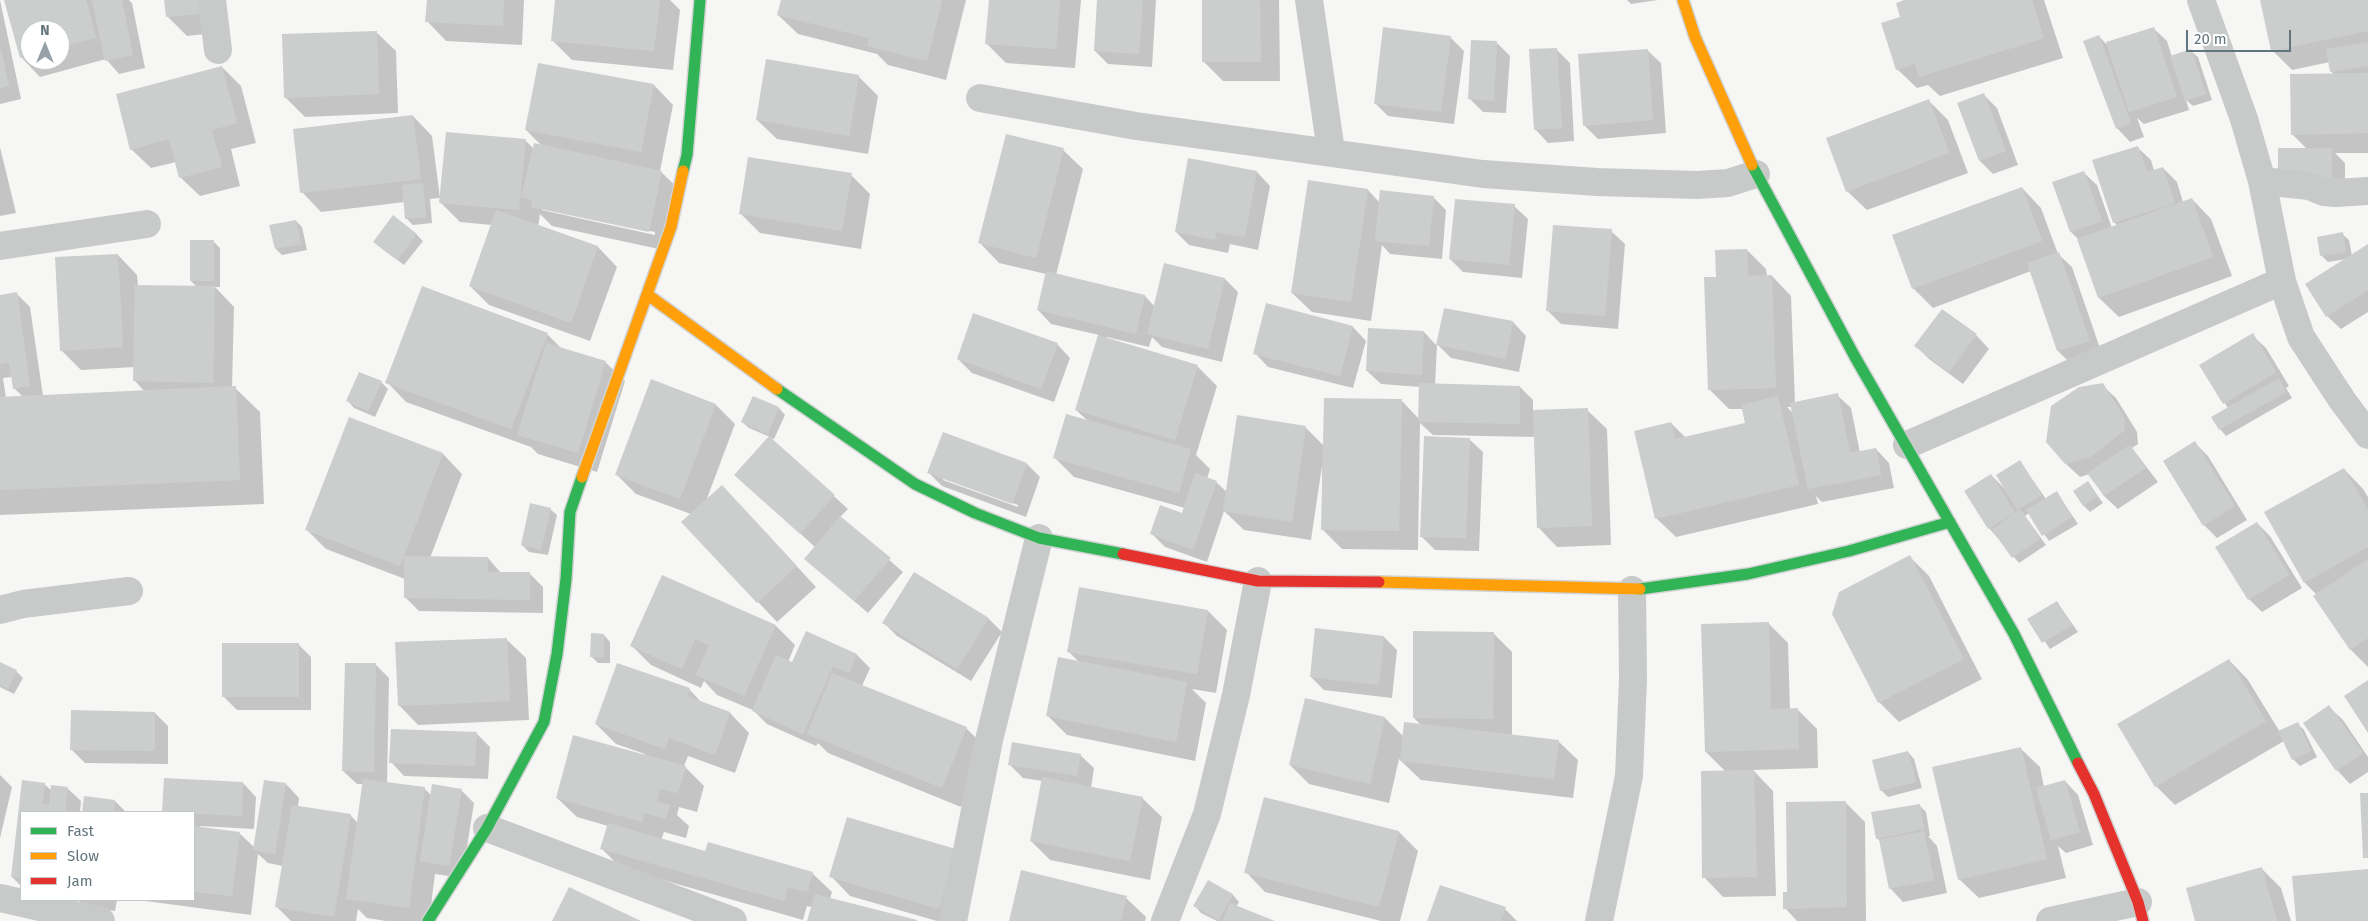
<!DOCTYPE html>
<html>
<head>
<meta charset="utf-8">
<style>
  body { margin:0 }
  #map { position:relative; width:2368px; height:921px; overflow:hidden; background:#f6f6f5; font-family:"Fira Sans",sans-serif }
  canvas { display:block }
  .legend { position:absolute; left:20px; top:811px; width:175px; height:90px; box-sizing:border-box; background:#fff; border:1px solid #c1c8cb; margin:0; padding:6px 9px; list-style:none; font-size:15px; color:#63757d }
  .legend li { display:flex; align-items:center; gap:10px; height:25px }
  .legend b { width:25px; border:1px solid #c1c8cb }
  .north { position:absolute; left:20px; top:20px; width:50px; height:50px; box-sizing:border-box; background:#fff; border:1px solid #c1c8cb; border-radius:50%; rotate:0deg; font-size:14px; font-weight:700; line-height:20px; text-align:center; color:#63757d }
  .north::after { content:''; display:block; margin:auto; width:18px; height:22px; background:#96a2a7; clip-path:polygon(50% 0,100% 100%,50% 72%,0 100%) }
  .scale { position:absolute; left:2186px; top:30px; width:105px; height:22px; box-sizing:border-box; border:2px solid #63757d; border-top:0; padding-left:6px; font-size:15px; line-height:18px; white-space:nowrap; color:#63757d; -webkit-text-stroke:4px #fff; paint-order:stroke }
</style>
</head>
<body>
<div id="map">
<canvas width="2368" height="921"></canvas>
<ul class="legend">
<li><b style="height:6px;background:#30b455"></b>Fast</li>
<li><b style="height:6px;background:#ff9f0a"></b>Slow</li>
<li><b style="height:6px;background:#e5322d"></b>Jam</li>
</ul>
<div class="north">N</div>
<div class="scale">20 m</div>
</div>
<script>
const ctx = document.querySelector('canvas').getContext('2d');
ctx.lineJoin = 'round';
function fill(path, color) { ctx.fillStyle = color; ctx.fill(path, 'evenodd'); }
const poly = rows => new Path2D(rows.map(r => 'M' + r).join(''));
function trace(path, color, width, dash) { ctx.strokeStyle = color; ctx.lineWidth = width; ctx.lineCap = dash ? 'butt' : 'round'; ctx.setLineDash(dash || []); ctx.stroke(path); }
fill(poly([
  [0,0,21,99,0,104],
  [5,0,129,0,132,3,145,68,119,74,106,59,40,77,21,57],
  [30,30,60,30,60,60,30,60],
  [166,0,221,0,225,32,187,36,168,17],
  [428,0,524,0,522,45,446,41,427,21],
  [557,0,670,0,680,10,673,70,572,60,552,40],
  [782,0,966,0,946,80,888,65,877,54,798,34,778,15],
  [990,0,1081,0,1075,68,1006,63,987,44],
  [1098,0,1156,0,1152,67,1108,64,1095,51],
  [1204,0,1279,0,1280,81,1223,81,1204,62],
  [1627,0,1658,0,1631,4],
  [1908,0,2044,0,2063,58,1940,96,1928,85,1917,88,1897,69,1902,18],
  [2262,0,2368,0,2368,153,2335,153,2345,163,2345,192,2292,192,2307,149,2292,134,2334,75,2331,71,2330,62,2292,70,2272,50],
  [2153,28,2167,41,2172,57,2191,51,2198,57,2212,100,2193,106,2186,100,2189,110,2144,124,2137,118,2144,137,2130,142,2117,128,2099,36,2106,44],
  [376,32,396,51,398,113,305,117,285,97],
  [1450,37,1464,51,1454,124,1388,116,1375,103],
  [1496,42,1510,56,1506,113,1483,112,1469,98],
  [1556,49,1570,63,1574,141,1548,143,1535,129],
  [1647,50,1661,63,1666,133,1598,139,1584,125],
  [222,67,241,86,256,143,231,149,240,186,200,196,180,177,176,162,151,168,131,149],
  [858,76,878,96,868,154,777,139,757,120],
  [654,85,673,105,660,171,681,191,668,251,552,226,540,214,538,227,598,247,617,267,590,341,489,305,470,286,492,225,460,222,441,203,525,140,534,149,542,146,526,130],
  [542,208,655,232,655,235,542,210],
  [1983,94,1997,108,2018,165,1993,174,1980,161],
  [1929,101,1948,120,1968,173,1867,210,1847,191],
  [413,116,432,136,440,198,430,199,432,223,413,225,406,218,405,202,321,212,302,192],
  [0,147,16,213,0,216],
  [2137,147,2151,160,2154,171,2163,168,2177,182,2183,202,2192,199,2211,219,2232,276,2119,317,2099,298,2078,239,2071,232,2083,172,2097,185,2112,228,2118,226,2114,222],
  [1063,150,1083,169,1056,275,1145,296,1155,307,1225,279,1238,292,1222,362,1162,347,1152,337,1149,347,1107,337,1107,339,1197,366,1217,386,1196,455,1210,469,1207,479,1216,482,1227,492,1305,427,1324,446,1401,400,1419,419,1420,387,1381,384,1367,371,1424,332,1437,346,1435,385,1520,387,1533,400,1533,411,1587,410,1607,429,1611,545,1557,547,1538,527,1535,437,1433,435,1420,423,1418,550,1342,549,1322,529,1322,466,1311,540,1244,530,1224,511,1207,562,1165,547,1152,534,1182,514,1185,508,1074,477,1055,458,1088,421,1076,410,1099,335,1051,324,1038,310,1046,274,999,263,980,243],
  [1257,172,1270,186,1258,250,1230,244,1228,253,1189,245,1176,232],
  [851,175,870,194,861,249,760,233,741,214],
  [2022,188,2041,208,2058,254,2072,267,2102,354,2071,364,2058,351,2031,271,1933,308,1913,288],
  [1368,190,1380,203,1433,197,1446,210,1442,259,1390,254,1382,245,1371,321,1312,312,1292,293],
  [1514,206,1528,219,1522,278,1463,272,1450,259],
  [296,221,302,227,307,250,282,255,276,249],
  [1611,231,1625,244,1618,329,1561,324,1548,311],
  [416,234,423,241,404,265,381,248],
  [2342,234,2349,240,2352,256,2368,245,2368,312,2341,329,2327,316,2307,285,2347,259,2328,262,2321,255],
  [213,241,220,248,220,287,215,287,234,307,232,388,235,388,260,412,264,504,0,515,0,296,17,294,30,307,43,396,145,392,135,381,135,367,81,370,62,351,118,255,137,275,138,286,197,287,191,281],
  [12,377,14,388,23,397,6,398,3,378],
  [1747,250,1766,269,1767,276,1772,276,1791,296,1795,403,1837,395,1851,408,1860,453,1876,449,1889,463,1894,488,1822,502,1816,496,1818,504,1676,537,1656,518,1671,423,1686,438,1746,424,1743,409,1729,409,1710,390,1717,278],
  [1787,407,1793,407,1794,414],
  [1513,322,1526,336,1519,372,1451,358,1438,345],
  [1353,327,1366,341,1353,388,1268,367,1255,353],
  [547,334,562,349,605,362,625,381,597,472,538,454,531,447,406,402,387,382],
  [1976,335,1989,349,1963,384,1929,359,1916,346],
  [2252,335,2266,348,2289,386,2286,388,2292,398,2226,436,2220,429,2228,408,2201,366],
  [1057,344,1070,358,1054,402,972,373,958,359],
  [652,381,716,405,735,424,706,501,741,506,816,587,777,622,758,602,691,514,636,494,617,475],
  [381,382,388,389,375,417,354,408,348,401],
  [2102,385,2116,398,2137,432,2138,444,2132,448,2158,482,2118,509,2104,496,2090,474,2080,477,2066,464],
  [753,397,779,408,785,415,774,439,770,438,848,509,840,517,903,572,868,613,805,559,815,547,736,475,770,437,749,428,742,422],
  [349,419,443,454,462,474,430,558,488,558,501,573,530,574,543,587,543,613,419,611,405,597,405,579,326,549,306,529],
  [1469,439,1483,452,1479,551,1435,550,1421,536],
  [2195,443,2208,456,2247,520,2217,538,2204,525],
  [2020,462,2046,499,2057,493,2078,524,2049,541,2029,513,2025,516,2046,545,2019,563,1989,528,1991,475,2005,489],
  [1027,464,1040,477,1026,517,942,486,929,473],
  [943,478,1018,505,1018,507,943,480],
  [2344,469,2363,489,2368,497,2368,667,2351,650,2315,596,2317,595,2305,583,2266,513],
  [2088,483,2103,503,2090,512,2084,506],
  [550,509,557,515,548,555,529,552,522,545],
  [2257,523,2270,536,2302,588,2262,612,2249,599],
  [1910,557,1929,576,1982,679,1899,722,1879,702],
  [915,573,989,619,1002,632,971,681,897,636,884,623],
  [663,576,776,626,795,645,788,662,793,664,857,655,870,668,862,686,966,728,985,747,961,807,828,753,818,743,816,746,767,724,753,710,717,695,704,681,701,688,651,665,632,646],
  [2057,602,2078,632,2050,649,2029,619],
  [1208,611,1227,630,1216,693,1192,689,1206,703,1195,761,1067,735,1047,715,1079,662,1068,651],
  [1768,623,1788,643,1790,710,1797,709,1817,729,1818,768,1753,770,1773,791,1776,896,1723,897,1704,877,1726,772,1706,752],
  [1493,633,1512,652,1512,735,1558,741,1578,760,1573,798,1421,780,1399,759,1389,803,1309,784,1290,765,1385,718,1404,737,1421,725,1414,718],
  [604,635,610,642,610,663,598,663,591,656],
  [1384,637,1397,650,1392,698,1324,690,1311,677],
  [506,639,526,658,529,720,418,725,399,705],
  [298,644,311,657,311,710,237,710,224,697],
  [2229,660,2248,680,2280,732,2298,724,2304,730,2317,757,2300,766,2293,759,2284,741,2175,805,2156,786],
  [0,663,16,671,23,678,14,694,0,687],
  [375,664,389,678,387,784,425,789,432,796,461,790,474,803,462,878,435,874,429,921,386,921,367,918,358,909,356,921,291,921,277,907,283,866,268,863,258,854,251,915,138,900,194,900,194,812,164,811,243,783,256,797,254,829,200,826,200,828,239,833,255,848,286,784,299,798,298,807,350,815,358,823,363,784,357,784,343,771],
  [689,689,703,704,730,713,749,733,735,773,688,756,684,766,704,786,697,812,679,807,677,815,689,826,686,838,664,832,661,840,706,852,812,873,832,892,830,899,914,921,809,921,812,907,807,906,803,920,621,868,601,848,608,826,577,817,557,798,645,754,616,744,596,724],
  [2329,707,2343,720,2368,757,2368,772,2350,784,2337,770],
  [155,713,168,726,168,764,85,763,72,750],
  [476,733,490,747,488,779,404,776,391,762],
  [2020,748,2040,767,2044,787,2065,781,2078,795,2093,845,2066,853,2058,846,2066,878,1979,898,1959,879],
  [1908,752,1914,759,1922,788,1888,797,1881,790],
  [1080,755,1094,768,1091,788,1142,798,1162,817,1150,880,1050,860,1031,841,1043,781,1023,778,1009,764],
  [0,775,12,787,0,838],
  [23,782,44,784,52,791,67,788,81,801,80,812,21,812,21,886,12,877],
  [85,797,115,801,126,812,83,812],
  [1845,802,1865,822,1866,921,1797,921,1785,908,1789,893],
  [1919,805,1926,812,1930,836,1928,836,1937,846,1947,893,1903,902,1890,888,1880,841,1877,838],
  [1399,832,1418,851,1400,921,1381,921,1265,892,1246,872],
  [956,850,960,921,937,921,850,896,831,876],
  [2262,869,2281,888,2291,921,2196,921],
  [1208,882,1233,895,1239,902,1236,907,1272,921,1217,921,1201,913,1195,906],
  [1126,898,1146,917,1145,921,1010,921],
  [78,900,117,900,115,911,86,907],
  [1505,909,1517,921,1429,921]
]), '#0003');
fill(poly([
  [4,0,86,0,96,38,60,47,60,30,30,30,30,55,20,58],
  [92,0,122,0,133,55,105,61],
  [164,0,205,0,206,13,166,17],
  [427,0,504,0,503,26,425,22],
  [555,0,660,0,654,51,551,41],
  [781,0,942,0,927,61,867,46,869,38,777,15],
  [989,0,1060,0,1056,49,985,44],
  [1097,0,1143,0,1139,54,1094,51],
  [1202,0,1260,0,1261,62,1202,62],
  [1904,0,2032,0,2044,38,1919,77,1915,64,1896,70,1881,23,1900,17,1896,3],
  [2260,0,2368,0,2368,31,2271,51],
  [1383,27,1451,36,1441,112,1374,104],
  [2154,27,2177,97,2129,112,2106,42],
  [377,31,379,94,284,98,282,34],
  [2099,35,2131,123,2116,129,2083,41],
  [1471,40,1497,41,1494,101,1468,99],
  [2368,42,2368,66,2330,72,2326,49],
  [1557,48,1562,128,1534,130,1529,49],
  [1,49,9,86,0,88,0,50],
  [1648,49,1653,120,1583,126,1578,54],
  [2191,49,2206,94,2185,101,2170,56],
  [766,59,859,75,849,136,756,120],
  [538,63,654,84,641,152,525,130],
  [222,66,237,123,212,130,222,167,179,178,169,139,130,150,116,94],
  [2368,73,2368,133,2291,135,2290,74],
  [1984,93,2006,151,1979,161,1957,103],
  [1929,99,1949,153,1846,192,1826,138],
  [413,115,421,179,300,193,293,129],
  [446,132,526,139,519,210,439,203],
  [1006,134,1064,148,1036,258,978,243],
  [534,143,662,171,649,232,531,207,532,200,521,197],
  [2138,146,2147,172,2163,167,2175,203,2113,223,2092,160],
  [2278,148,2332,148,2332,179,2278,179],
  [748,157,852,173,842,231,739,214],
  [1188,158,1257,171,1245,237,1216,232,1215,240,1175,232],
  [2084,171,2102,221,2070,232,2052,182],
  [1308,180,1368,189,1351,302,1291,293],
  [423,183,426,217,405,219,402,185],
  [2022,187,2042,241,1912,289,1892,235],
  [1380,190,1434,196,1429,246,1375,241],
  [2192,198,2213,257,2098,298,2077,239],
  [1455,199,1515,204,1509,265,1449,259],
  [496,210,598,246,571,323,469,286],
  [393,215,417,234,397,260,373,242],
  [296,220,301,244,275,249,269,225],
  [1553,225,1612,229,1605,316,1546,311],
  [2343,232,2346,252,2320,256,2317,237],
  [190,240,214,240,214,281,190,281],
  [2368,244,2368,290,2326,317,2305,284],
  [1747,249,1748,276,1772,275,1776,388,1708,390,1704,277,1716,277,1715,250],
  [2059,252,2090,341,2057,351,2027,263],
  [118,254,123,347,60,351,55,257],
  [1164,263,1225,278,1208,349,1147,334],
  [1046,271,1145,295,1136,334,1037,310],
  [135,285,215,286,213,383,133,381],
  [422,286,548,333,511,429,385,383],
  [17,292,30,386,13,389,9,362,0,364,0,295],
  [1266,303,1353,326,1340,376,1253,354],
  [1444,308,1513,321,1506,359,1436,345],
  [1942,309,1977,334,1949,372,1914,346],
  [973,313,1058,343,1041,389,957,359],
  [1368,328,1424,331,1422,375,1366,371],
  [2253,333,2276,372,2223,404,2199,365],
  [1098,335,1198,365,1175,440,1075,410],
  [546,343,606,361,578,453,517,435],
  [359,372,382,381,368,411,346,401],
  [2279,378,2286,392,2219,430,2211,417],
  [651,379,716,404,680,499,615,475],
  [1419,383,1520,386,1520,424,1418,422],
  [2103,383,2124,417,2125,430,2090,457,2065,464,2046,442,2051,406,2079,387],
  [236,386,240,480,0,490,0,397],
  [1838,393,1850,453,1876,448,1881,475,1808,489,1790,403],
  [753,396,779,407,768,434,741,422],
  [1778,396,1799,485,1655,519,1634,431,1671,422,1675,439,1745,423,1741,405],
  [1324,398,1402,399,1399,531,1321,530],
  [1588,408,1592,526,1537,528,1533,410],
  [1066,414,1191,449,1179,493,1053,458],
  [1237,415,1306,426,1292,522,1223,511],
  [349,417,443,453,400,566,305,530],
  [943,432,1027,463,1012,504,927,473],
  [769,436,835,495,800,534,734,475],
  [1424,436,1470,438,1466,538,1420,537],
  [2195,441,2235,506,2203,526,2163,461],
  [2130,445,2146,468,2104,496,2087,473],
  [2020,460,2042,495,2017,510,1996,475],
  [2344,468,2368,510,2368,547,2304,583,2264,512],
  [1195,473,1217,481,1193,550,1150,534,1160,505,1182,513],
  [1991,474,2015,512,1988,529,1964,491],
  [2088,481,2098,496,2083,506,2073,491],
  [722,485,797,566,757,603,681,522],
  [2057,491,2072,517,2042,536,2026,510],
  [530,503,551,508,541,550,521,545],
  [2020,509,2041,538,2012,558,1992,530],
  [840,516,891,558,854,601,804,559],
  [2257,522,2289,575,2248,600,2215,547],
  [1910,555,1964,659,1878,703,1832,614,1839,592],
  [404,556,488,557,488,572,530,572,530,600,404,598],
  [2368,559,2368,638,2350,650,2313,596],
  [914,572,989,618,957,669,882,623],
  [662,575,776,625,744,696,696,675,709,645,695,639,682,669,630,646],
  [1079,587,1208,610,1197,674,1067,652],
  [2057,601,2072,625,2042,643,2027,619],
  [1769,622,1771,709,1798,708,1799,749,1705,752,1701,624],
  [1315,628,1384,636,1379,685,1310,677],
  [806,631,857,654,849,673,833,666,803,734,752,711,776,655,792,662],
  [1413,631,1494,632,1493,719,1413,718],
  [591,633,604,634,604,657,590,657],
  [507,638,510,701,398,706,395,642],
  [222,643,299,643,299,697,222,697],
  [1058,657,1187,682,1176,742,1046,716],
  [2229,659,2266,721,2155,787,2117,724],
  [0,662,17,670,8,689,0,685],
  [345,663,376,663,374,772,342,771],
  [617,663,690,688,687,696,730,712,715,755,669,738,665,749,595,724],
  [832,673,967,727,942,788,807,734],
  [2368,680,2368,733,2344,696],
  [1305,698,1385,717,1370,784,1289,765],
  [2329,705,2363,753,2336,771,2303,723],
  [71,710,155,712,155,751,70,750],
  [1404,722,1559,740,1554,779,1400,761],
  [2298,722,2311,751,2292,760,2278,731],
  [391,729,477,732,475,766,389,763],
  [573,735,686,766,678,793,660,789,657,802,670,805,666,819,644,813,642,822,556,798],
  [1012,742,1081,754,1077,776,1008,765],
  [2021,747,2047,859,1958,880,1932,767],
  [1908,751,1916,782,1880,791,1872,760],
  [1754,770,1757,877,1702,878,1701,771],
  [1042,777,1143,797,1130,861,1030,841],
  [164,778,243,782,242,816,162,812],
  [363,779,425,787,409,908,346,899],
  [22,780,45,783,42,804,49,805,51,785,68,787,65,812,21,812,21,878,11,877],
  [264,780,286,783,275,854,253,850],
  [2065,780,2080,832,2051,840,2036,788],
  [432,784,462,789,449,866,420,861],
  [2360,793,2368,793,2368,858,2363,858],
  [84,796,115,800,114,812,82,812],
  [1264,797,1399,831,1379,907,1244,873],
  [1846,801,1847,907,1783,909,1783,892,1787,892,1786,802],
  [1920,804,1924,829,1876,839,1871,812],
  [292,805,351,814,334,917,275,907],
  [847,817,956,849,939,909,829,877],
  [608,823,705,851,708,842,813,872,807,892,788,887,784,901,600,849],
  [194,826,240,832,232,896,194,892],
  [1924,831,1934,880,1889,889,1879,840],
  [2262,867,2277,921,2195,921,2186,888],
  [2368,869,2368,921,2296,921,2292,876],
  [1021,870,1127,896,1121,921,1009,921],
  [1208,880,1233,894,1219,920,1193,906],
  [1440,885,1506,907,1501,921,1427,921],
  [569,887,641,921,552,921],
  [815,894,917,920,917,921,807,921],
  [1230,903,1275,921,1223,921]
]), '#cccece');
const fast = poly([
  [1752,165,1855,357,2014,634,2078,763],
  [683,171,687,155,700,0],
  [777,389,915,484,975,513,1039,538,1123,554],
  [1640,589,1748,574,1849,551,1950,522],
  [428,921,487,828,544,722,557,654,566,579,570,512,582,477]
]);
const slow = poly([
  [1683,0,1695,37,1752,165],
  [648,295,777,389],
  [582,477,671,227,683,171],
  [1379,582,1640,589]
]);
const jam = poly([
  [1123,554,1258,581,1379,582],
  [2078,763,2094,794,2138,902,2143,921]
]);
trace(fast, '#d1d3d3', 14);
trace(slow, '#d1d3d3', 14);
trace(jam, '#d1d3d3', 14);
trace(poly([
  [212,0,218,50],
  [1309,0,1331,151],
  [2201,0,2244,119,2262,181,2282,281,2301,337,2342,400,2368,435],
  [980,98,1136,126,1483,174,1597,182,1697,185,1728,183,1756,174],
  [2262,181,2309,186,2324,192,2336,193,2368,191],
  [0,246,147,224],
  [1907,445,2282,281],
  [0,610,23,604,129,591],
  [487,828,733,921],
  [0,898,101,921],
  [953,921,989,740,1039,538],
  [1165,921,1207,814,1236,695,1258,581],
  [1599,921,1629,776,1633,679,1632,590],
  [2050,921,2138,902]
]), '#c8caca', 28);
trace(fast, '#30b455', 11);
trace(slow, '#ff9f0a', 11);
trace(jam, '#e5322d', 11);
</script>
</body>
</html>
